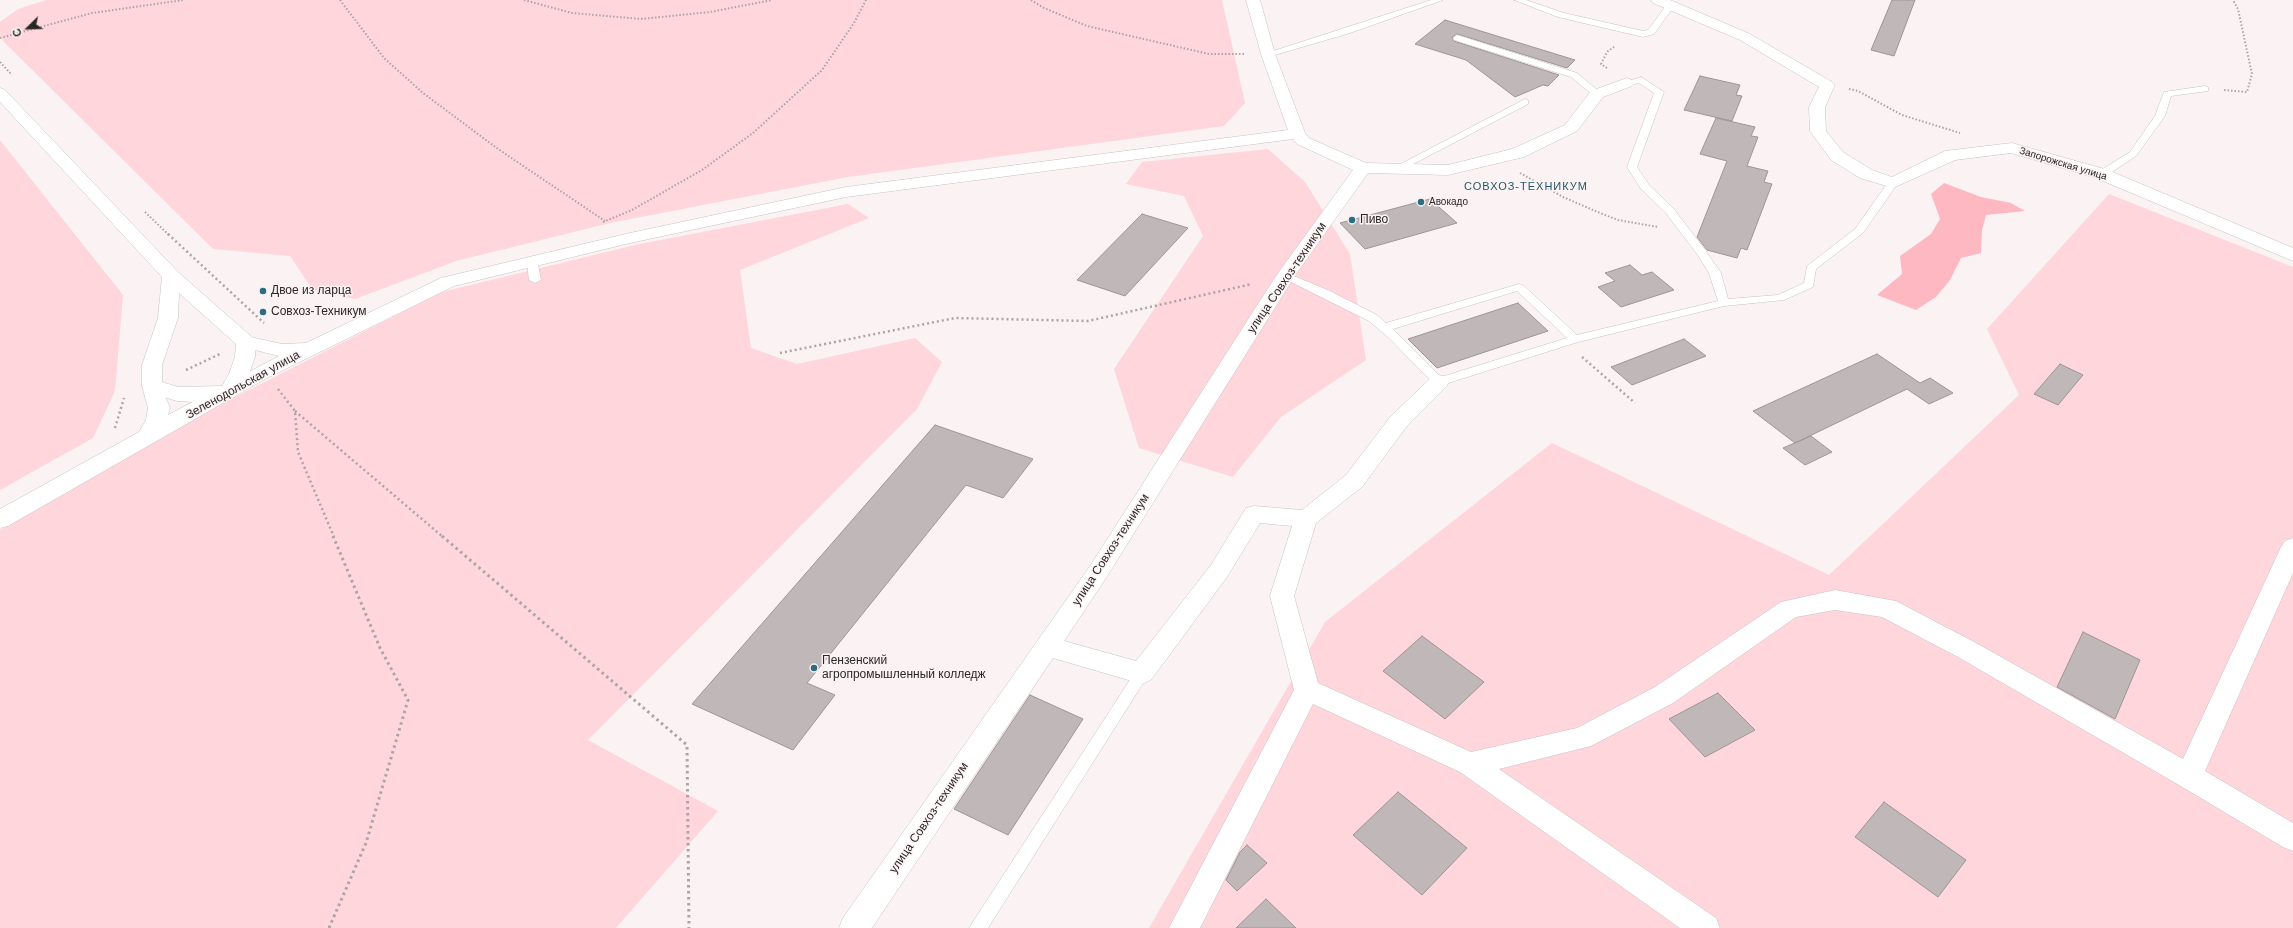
<!DOCTYPE html>
<html>
<head>
<meta charset="utf-8">
<style>
  body { margin:0 }
  #map { position:relative; width:2293px; height:928px; overflow:hidden; background:#faf2f3; font-family:Helvetica,sans-serif }
  canvas { display:block }
  .north { position:absolute; left:8px; top:8px; width:40px; height:40px; -webkit-text-stroke:3px #faf2f3; paint-order:stroke; rotate:247deg; font-size:11px; font-weight:700; line-height:16px; text-align:center; color:#2a2727 }
  .north::after { content:''; display:block; margin:auto; width:14px; height:18px; background:#2a2727; clip-path:polygon(50% 0,100% 100%,50% 72%,0 100%) }
</style>
</head>
<body>
<div id="map">
<canvas width="2293" height="928"></canvas>
<div class="north">С</div>
</div>
<script>
const ctx = document.querySelector('canvas').getContext('2d');
ctx.lineJoin = 'round';
function fill(path, color) { ctx.fillStyle = color; ctx.fill(path, 'evenodd'); }
const poly = rows => new Path2D(rows.map(r => 'M' + r).join(''));
function trace(path, color, width, dash) { ctx.strokeStyle = color; ctx.lineWidth = width; ctx.lineCap = dash ? 'butt' : 'round'; ctx.setLineDash(dash || []); ctx.stroke(path); }
function write(font, color, halo, rows, align = 'center') {
  ctx.font = font + ' Helvetica,sans-serif'; ctx.lineWidth = 3; ctx.setLineDash([]); ctx.textBaseline = 'middle'; ctx.strokeStyle = halo; ctx.fillStyle = color; for (const [text, x, y, turn = 0] of rows) {
    ctx.save(); ctx.translate(x, y); ctx.rotate((+turn || 0) * Math.PI / 180); ctx.textAlign = isNaN(turn) ? turn : align; if (halo) ctx.strokeText(text, 0, 0); ctx.fillText(text, 0, 0); ctx.restore();
  }
}
fill(poly([
  [46,0,1222,0,1245,103,1224,126,848,177,610,223,456,261,355,299,313,290,290,256,213,249,4,42,0,36,0,22,18,9],
  [0,140,123,295,115,391,93,438,0,490],
  [1268,149,1305,182,1350,254,1366,360,1281,417,1233,477,1139,448,1114,369,1203,236,1184,196,1126,184,1142,162],
  [2109,194,2293,267,2293,928,1149,928,1325,622,1552,443,1829,575,2019,395,1987,329],
  [848,204,869,218,740,270,751,348,797,364,915,338,942,362,917,409,588,740,718,811,616,928,0,928,0,530,166,432,442,292,635,245]
]), '#ffd6db');
fill(poly([
  [1944,183,1981,197,2011,203,2025,211,1986,215,1982,230,1981,253,1961,258,1950,280,1936,297,1916,310,1877,295,1902,274,1900,256,1931,234,1940,219,1931,194]
]), '#feb8c2');
const building = poly([
  [1892,0,1915,0,1894,56,1871,50,1892,0],
  [1445,20,1575,60,1567,68,1457,34,1452,37,1454,41,1559,75,1548,86,1543,85,1515,97,1466,60,1415,44,1445,20],
  [1700,76,1740,85,1736,95,1742,96,1732,121,1684,110,1700,76],
  [1716,118,1755,127,1751,136,1758,137,1747,166,1768,171,1764,182,1772,184,1747,250,1741,248,1737,258,1707,250,1697,237,1727,161,1700,154,1716,118],
  [1430,199,1457,223,1365,249,1340,223,1430,199],
  [1142,214,1188,228,1125,296,1077,280,1142,214],
  [1630,265,1642,275,1652,272,1674,290,1621,307,1598,287,1615,281,1605,273,1630,265],
  [1518,303,1548,331,1437,368,1408,339,1518,303],
  [1684,339,1706,356,1632,385,1611,367,1684,339],
  [1877,354,1920,383,1930,378,1953,393,1929,404,1907,389,1795,443,1753,411,1877,354],
  [2060,364,2083,375,2058,405,2034,394,2060,364],
  [935,425,1033,459,1003,498,966,485,807,683,835,695,793,750,692,704,935,425],
  [1811,436,1832,452,1805,465,1783,448,1811,436],
  [2083,632,2140,660,2115,719,2057,687,2083,632],
  [1422,636,1484,682,1445,719,1383,671,1422,636],
  [1718,693,1755,730,1705,757,1669,719,1718,693],
  [1030,695,1083,719,1008,835,954,809,1030,695],
  [1398,792,1467,848,1422,895,1353,835,1398,792],
  [1884,802,1966,860,1938,897,1855,837,1884,802],
  [1247,845,1267,863,1237,891,1226,880,1240,852,1247,845],
  [1266,899,1296,928,1236,928,1266,899]
]);
fill(building, '#bfb7b8');
trace(building, '#9d9596', 1);
const lane = poly([
  [1431,0,1443,0,1350,33,1268,57,1264,54,1431,0],
  [1514,0,1526,0,1564,13,1643,31,1648,30,1668,3,1675,5,1654,34,1643,37,1558,17,1514,0],
  [1457,35,1577,73,1602,94,1594,96,1571,77,1454,40,1453,38,1457,35],
  [1641,77,1664,92,1637,167,1649,185,1673,208,1706,251,1721,273,1728,299,1778,295,1804,283,1807,266,1855,229,1889,181,1897,181,1898,183,1863,233,1816,269,1813,287,1784,300,1724,306,1578,342,1439,386,1435,385,1390,339,1369,321,1279,276,1285,273,1289,274,1330,291,1377,315,1386,323,1519,284,1523,285,1577,335,1718,301,1709,273,1697,254,1665,212,1641,189,1627,167,1654,93,1639,83,1627,86,1622,83,1641,77],
  [1517,291,1567,338,1441,377,1393,329,1517,291],
  [2205,86,2208,87,2208,91,2171,96,2165,116,2136,156,2106,176,2098,176,2098,172,2130,152,2155,116,2164,92,2205,86],
  [1525,99,1528,100,1528,104,1400,171,1392,171,1391,169,1525,99],
  [537,257,542,260,538,264,541,280,535,283,529,280,527,263,537,257],
  [1142,667,1147,669,1150,673,1147,677,988,928,969,928,1137,669,1142,667]
]);
const street = poly([
  [1246,0,1260,0,1275,54,1305,133,1309,138,1366,163,1448,165,1512,149,1565,125,1591,91,1627,78,1632,80,1635,83,1632,86,1603,97,1577,131,1524,157,1448,175,1368,173,1294,277,1106,578,1064,641,1136,661,1211,565,1246,508,1254,506,1302,510,1346,475,1391,416,1432,377,1439,375,1446,377,1449,382,1446,387,1407,426,1362,487,1316,523,1294,596,1318,683,1471,752,1577,728,1655,687,1781,602,1835,590,1896,601,1976,643,2183,759,2281,547,2285,541,2293,538,2293,573,2205,771,2293,823,2293,851,2283,847,2179,785,1958,657,1882,617,1835,610,1796,617,1673,703,1591,746,1499,769,1716,918,1720,928,1680,928,1460,772,1313,704,1200,928,1169,928,1294,690,1270,596,1292,526,1260,523,1227,577,1151,680,1142,684,1053,658,872,928,839,928,843,918,1090,566,1276,276,1353,170,1297,144,1293,139,846,197,630,243,454,286,265,379,8,526,0,528,0,509,139,432,146,420,148,408,142,386,145,381,152,379,159,381,170,408,168,415,279,356,239,346,236,342,239,338,246,336,282,344,306,343,441,278,630,233,846,187,1288,130,1261,54,1246,0],
  [1651,0,1670,0,1750,34,1832,82,1835,85,1825,107,1826,131,1843,152,1872,170,1892,177,1945,151,2012,143,2108,170,2293,248,2293,261,2096,178,2011,153,1955,160,1893,188,1860,178,1831,160,1810,131,1809,107,1819,87,1740,40,1653,3,1651,0]
]);
const secondary = poly([
  [0,88,5,90,178,272,253,338,256,342,255,357,249,374,235,397,195,402,177,401,145,391,142,386,142,365,158,318,162,277,0,102,0,88],
  [179,293,236,344,235,357,229,374,222,386,178,387,162,382,162,365,178,318,179,293]
]);
trace(lane, '#c9c2c3', 1);
trace(street, '#c9c2c3', 1);
trace(secondary, '#c9c2c3', 1);
trace(poly([
  [340,0,384,58,423,93,498,149,605,221],
  [524,0,572,13,641,19,710,12,772,0],
  [1031,0,1044,8,1087,26,1209,54,1246,54],
  [0,38,92,13,184,0],
  [0,62,12,75],
  [1607,68,1601,64,1607,52,1615,46],
  [1849,89,1858,91,1902,115,1960,133],
  [2224,90,2247,92,2252,74,2238,9,2233,0],
  [1520,173,1563,197,1600,213,1618,220,1658,227],
  [145,212,169,235],
  [603,222,632,210,702,170,753,133,822,70,854,23,866,0]
]), '#aba5a5', 2, [1.5, 2]);
trace(poly([
  [168,234,264,323],
  [780,353,955,318,1088,321,1252,284],
  [1582,357,1635,403],
  [186,370,220,354],
  [278,389,295,411,298,452,334,537],
  [295,411,443,537],
  [115,428,124,398]
]), '#aba5a5', 2.5, [2, 3]);
trace(poly([
  [442,536,687,745,689,928],
  [329,928,366,843,408,700,380,648,333,536]
]), '#aba5a5', 3, [2.5, 3.5]);
fill(lane, '#fff');
fill(street, '#fff');
fill(secondary, '#fff');
for (const [x, y, r, color] of [
  [1421,202,4,"#2c6e81"],
  [1352,220,4,"#2c6e81"],
  [263,291,4,"#2c6e81"],
  [263,312,4,"#2c6e81"],
  [814,668,4,"#2c6e81"]
]) { const dot = new Path2D(); dot.arc(x, y, r, 0, 2 * Math.PI); ctx.fillStyle = color; ctx.fill(dot); trace(dot, '#faf2f3', 1.5); }
write('10px', '#2a2727', '#faf2f3', [
  ["Запорожская улица",2063,164,17]
]);
write('10px', '#2a2727', '#faf2f3', [
  ["Авокадо",1429,202]
], 'left');
ctx.letterSpacing = '1px';
write('11px', '#245967', '#faf2f3', [
  ["СОВХОЗ-ТЕХНИКУМ",1526,187]
]);
ctx.letterSpacing = '0px';
write('12px', '#2a2727', '#faf2f3', [
  ["Пиво",1360,220],
  ["Двое из ларца",271,291],
  ["Совхоз-Техникум",271,312],
  ["Пензенский",822,661],
  ["агропромышленный колледж",822,675]
], 'left');
write('12px', '#2a2727', '#faf2f3', [
  ["улица Совхоз-техникум",1287,278,-56],
  ["Зеленодольская улица",243,385,-29],
  ["улица Совхоз-техникум",1111,550,-57],
  ["улица Совхоз-техникум",929,818,-56]
]);
</script>
</body>
</html>
